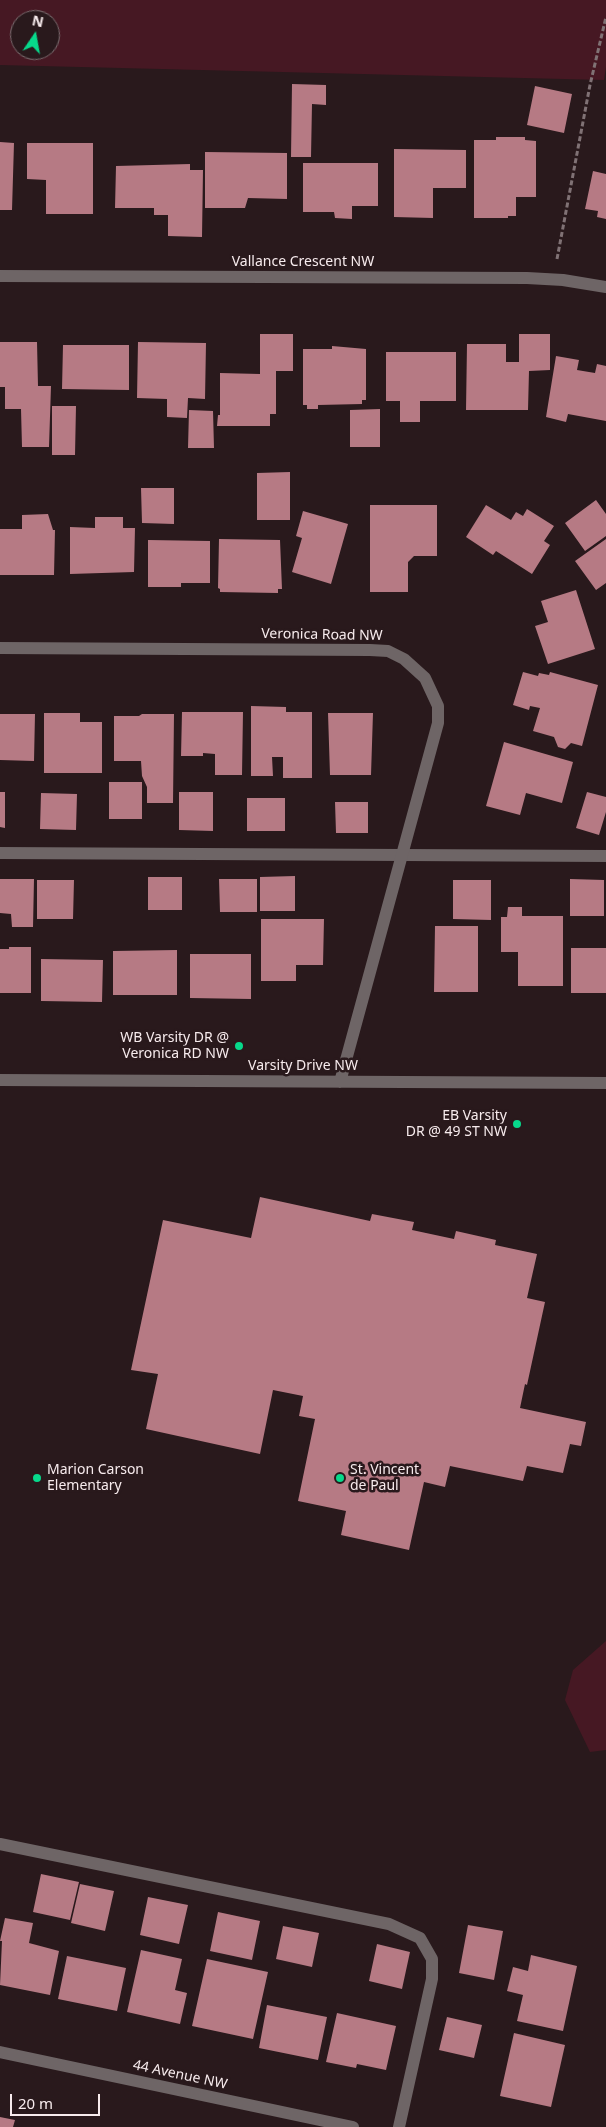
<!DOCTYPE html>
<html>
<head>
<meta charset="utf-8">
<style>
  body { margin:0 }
  #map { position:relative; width:606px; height:2127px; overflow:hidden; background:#29191c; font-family:"Noto Sans",sans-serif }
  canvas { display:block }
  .north { position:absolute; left:10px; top:10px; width:50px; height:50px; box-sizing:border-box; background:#29191c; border:1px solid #7b6d70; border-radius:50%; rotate:12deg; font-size:14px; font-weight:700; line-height:20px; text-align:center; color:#f7ebed }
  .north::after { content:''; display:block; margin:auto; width:18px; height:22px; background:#07d98b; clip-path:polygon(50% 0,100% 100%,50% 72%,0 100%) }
  .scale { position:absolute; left:10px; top:2094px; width:90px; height:22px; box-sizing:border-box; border:2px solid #f7ebed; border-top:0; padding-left:6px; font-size:15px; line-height:18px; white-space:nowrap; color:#f7ebed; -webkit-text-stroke:4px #29191c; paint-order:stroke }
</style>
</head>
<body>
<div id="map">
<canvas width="606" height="2127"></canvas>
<div class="north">N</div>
<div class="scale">20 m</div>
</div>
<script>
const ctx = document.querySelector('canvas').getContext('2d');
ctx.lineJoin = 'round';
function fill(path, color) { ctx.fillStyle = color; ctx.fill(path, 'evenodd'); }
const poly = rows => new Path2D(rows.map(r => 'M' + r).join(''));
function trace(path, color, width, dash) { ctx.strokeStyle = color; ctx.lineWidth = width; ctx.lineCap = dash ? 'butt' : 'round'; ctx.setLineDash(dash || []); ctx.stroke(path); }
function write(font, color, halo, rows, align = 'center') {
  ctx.font = font + ' "Noto Sans",sans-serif'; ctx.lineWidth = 5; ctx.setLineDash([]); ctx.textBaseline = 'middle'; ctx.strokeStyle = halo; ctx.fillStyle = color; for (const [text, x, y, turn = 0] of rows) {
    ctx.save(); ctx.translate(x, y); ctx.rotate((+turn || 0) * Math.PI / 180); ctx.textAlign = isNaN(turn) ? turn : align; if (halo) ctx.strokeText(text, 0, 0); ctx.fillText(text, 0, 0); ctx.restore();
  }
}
fill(poly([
  [0,0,606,0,606,67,604,80,0,65],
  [20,20,50,20,50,50,20,50],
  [606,1641,606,1750,590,1752,565,1700,573,1670]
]), '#461823');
fill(poly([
  [292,84,326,85,326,105,312,104,311,157,291,157],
  [535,86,572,94,564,133,527,125],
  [496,137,525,137,525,140,536,141,536,197,516,197,516,216,508,216,508,218,474,218,474,140,496,140],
  [0,142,14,143,12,210,0,210],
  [27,143,93,143,93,214,46,214,46,180,27,179],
  [394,149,466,150,466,188,433,188,433,218,394,217],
  [205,152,287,153,287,199,248,198,245,208,205,208],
  [303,163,378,163,378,206,352,206,352,219,335,218,334,212,303,212],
  [190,164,190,170,203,170,202,237,168,236,168,215,154,215,154,208,115,208,116,166],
  [593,171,606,174,606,219,597,217,598,211,585,209],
  [260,334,293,334,293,371,276,371,276,414,270,414,270,426,217,426,218,415,220,415,220,373,260,374],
  [519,334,550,334,550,370,529,371,528,410,466,410,467,344,506,344,506,362,519,362],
  [0,342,37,342,38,386,51,386,49,447,22,447,21,409,5,409,5,387,0,387],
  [138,342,206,343,205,399,188,398,187,418,167,417,167,399,137,398],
  [63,345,129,345,129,390,62,389],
  [332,346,366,349,366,400,362,400,362,404,318,405,318,409,307,409,307,405,303,405,303,349,332,349],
  [386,352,456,352,456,401,420,401,420,422,400,422,400,401,386,401],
  [556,356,579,360,577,370,595,373,597,364,606,366,606,421,568,414,566,422,546,417],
  [52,406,76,406,75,455,52,455],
  [380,409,380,447,350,447,350,410],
  [189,410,213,411,214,448,188,448],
  [290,472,290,520,257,520,257,473],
  [141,488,174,488,174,524,142,523],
  [596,500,606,514,606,536,585,551,565,523],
  [370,505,437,505,437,556,414,556,408,562,408,592,370,592],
  [486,505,511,520,516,512,523,516,527,509,554,526,544,541,550,545,532,574,496,551,493,555,466,537],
  [303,511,348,524,331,584,292,572,302,538,296,536],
  [48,514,53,530,55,530,54,575,0,575,0,529,22,529,22,515],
  [95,517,123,517,123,528,135,528,134,572,70,574,70,527,95,528],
  [219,539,280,540,282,589,278,589,278,593,220,592,220,589,218,588],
  [606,539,606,583,596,590,575,561],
  [148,540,210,541,210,583,181,583,181,587,148,587],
  [576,590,595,649,548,664,535,626,548,622,541,601],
  [523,672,538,676,539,673,549,675,550,672,598,685,582,746,571,743,565,749,558,747,554,737,533,731,540,708,530,706,529,710,513,705],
  [251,706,286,707,286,712,312,712,312,778,283,778,283,757,272,757,273,776,251,776],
  [182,712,243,712,242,775,215,775,215,754,203,753,203,756,181,756],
  [44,713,80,713,80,722,102,722,102,773,44,773],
  [328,713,373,713,371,775,330,775],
  [0,714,35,714,34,761,0,760],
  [142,714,174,714,173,803,147,803,147,787,142,776,141,761,114,761,114,716,139,716],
  [504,742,573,762,562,803,526,793,520,815,486,806],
  [109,782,142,782,142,819,109,819],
  [0,792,5,792,5,828,0,827],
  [179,792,213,792,213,831,179,830],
  [587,792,606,797,606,812,599,835,576,828],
  [41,793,77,794,76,830,40,829],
  [247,798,285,798,285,831,247,831],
  [335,802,368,802,368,833,336,833],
  [295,876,295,911,260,911,260,877],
  [148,877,182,877,182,910,148,910],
  [0,879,34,879,33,927,12,927,11,914,0,913],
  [219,879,257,879,257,912,220,912],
  [570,879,604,880,604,916,570,916],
  [37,880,74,880,73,919,37,919],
  [453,880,491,880,491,920,453,919],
  [508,907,522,907,522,916,563,916,563,986,518,986,518,952,501,952,501,917,507,917],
  [261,919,324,919,323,965,296,965,296,981,261,981],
  [435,926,478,926,478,992,434,992],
  [9,947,31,947,31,993,0,993,0,949,9,949],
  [571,948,606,948,606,993,571,993],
  [177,950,177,995,113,995,113,951],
  [190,954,251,954,251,999,190,998],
  [41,959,103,960,102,1002,41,1001],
  [260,1197,370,1221,372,1214,414,1222,412,1230,454,1239,456,1231,496,1240,495,1245,537,1254,527,1298,545,1302,527,1385,525,1384,520,1408,586,1422,581,1446,570,1444,563,1473,527,1466,523,1481,450,1466,445,1487,424,1482,409,1550,341,1535,346,1511,298,1501,315,1419,299,1416,303,1396,273,1390,260,1454,146,1429,158,1374,131,1370,163,1220,251,1238],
  [41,1874,79,1882,70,1920,33,1912],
  [80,1884,114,1891,105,1931,71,1923],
  [148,1897,188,1905,179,1944,140,1935],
  [218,1912,260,1921,252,1960,210,1951],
  [5,1918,33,1923,29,1943,59,1951,50,1995,0,1985,2,1941,0,1941],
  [468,1925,503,1931,494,1980,459,1973],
  [283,1926,319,1933,312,1967,276,1959],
  [377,1944,410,1952,402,1989,369,1981],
  [141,1950,182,1959,175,1990,187,1993,180,2024,127,2012],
  [531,1955,577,1966,563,2031,517,2021,523,1995,507,1991,513,1967,528,1971],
  [67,1956,126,1968,117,2011,58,1999],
  [207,1959,268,1972,253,2039,192,2026],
  [267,2005,327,2017,318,2060,259,2048],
  [337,2013,396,2026,386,2070,357,2064,356,2068,326,2062],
  [447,2017,482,2025,474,2058,439,2050],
  [514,2033,565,2045,551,2107,500,2096],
  [0,2117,15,2120,13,2127,0,2127]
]), '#b67a84');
trace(poly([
  [557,259,590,85,606,17]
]), '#807275', 3, [5, 2.5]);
trace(poly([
  [0,853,606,856],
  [0,1844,389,1924,420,1938,432,1959,432,1979,399,2127]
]), '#6e6566', 12);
trace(poly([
  [0,276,527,278,563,280,606,287],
  [0,648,370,650,388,651,404,659,425,678,438,706,438,723,340,1082],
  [0,1080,606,1083],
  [0,2052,353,2127]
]), '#6e6566', 12);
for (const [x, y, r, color] of [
  [239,1046,5,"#07d98b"],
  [517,1124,5,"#07d98b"],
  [37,1478,5,"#07d98b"],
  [340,1478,5,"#07d98b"]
]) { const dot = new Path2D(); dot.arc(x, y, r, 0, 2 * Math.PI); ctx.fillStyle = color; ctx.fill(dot); trace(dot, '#29191c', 2); }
write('14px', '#f7ebed', '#29191c', [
  ["Vallance Crescent NW",303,262],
  ["Veronica Road NW",322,635,1],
  ["Varsity Drive NW",303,1066],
  ["44 Avenue NW",180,2075,12]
]);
write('14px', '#f7ebed', '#29191c', [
  ["WB Varsity DR @",229,1038],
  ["Veronica RD NW",229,1054],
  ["EB Varsity",507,1116],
  ["DR @ 49 ST NW",507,1132],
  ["Marion Carson",47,1470,"left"],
  ["Elementary",47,1486,"left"],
  ["St. Vincent",350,1470,"left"],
  ["de Paul",350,1486,"left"]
], 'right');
</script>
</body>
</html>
